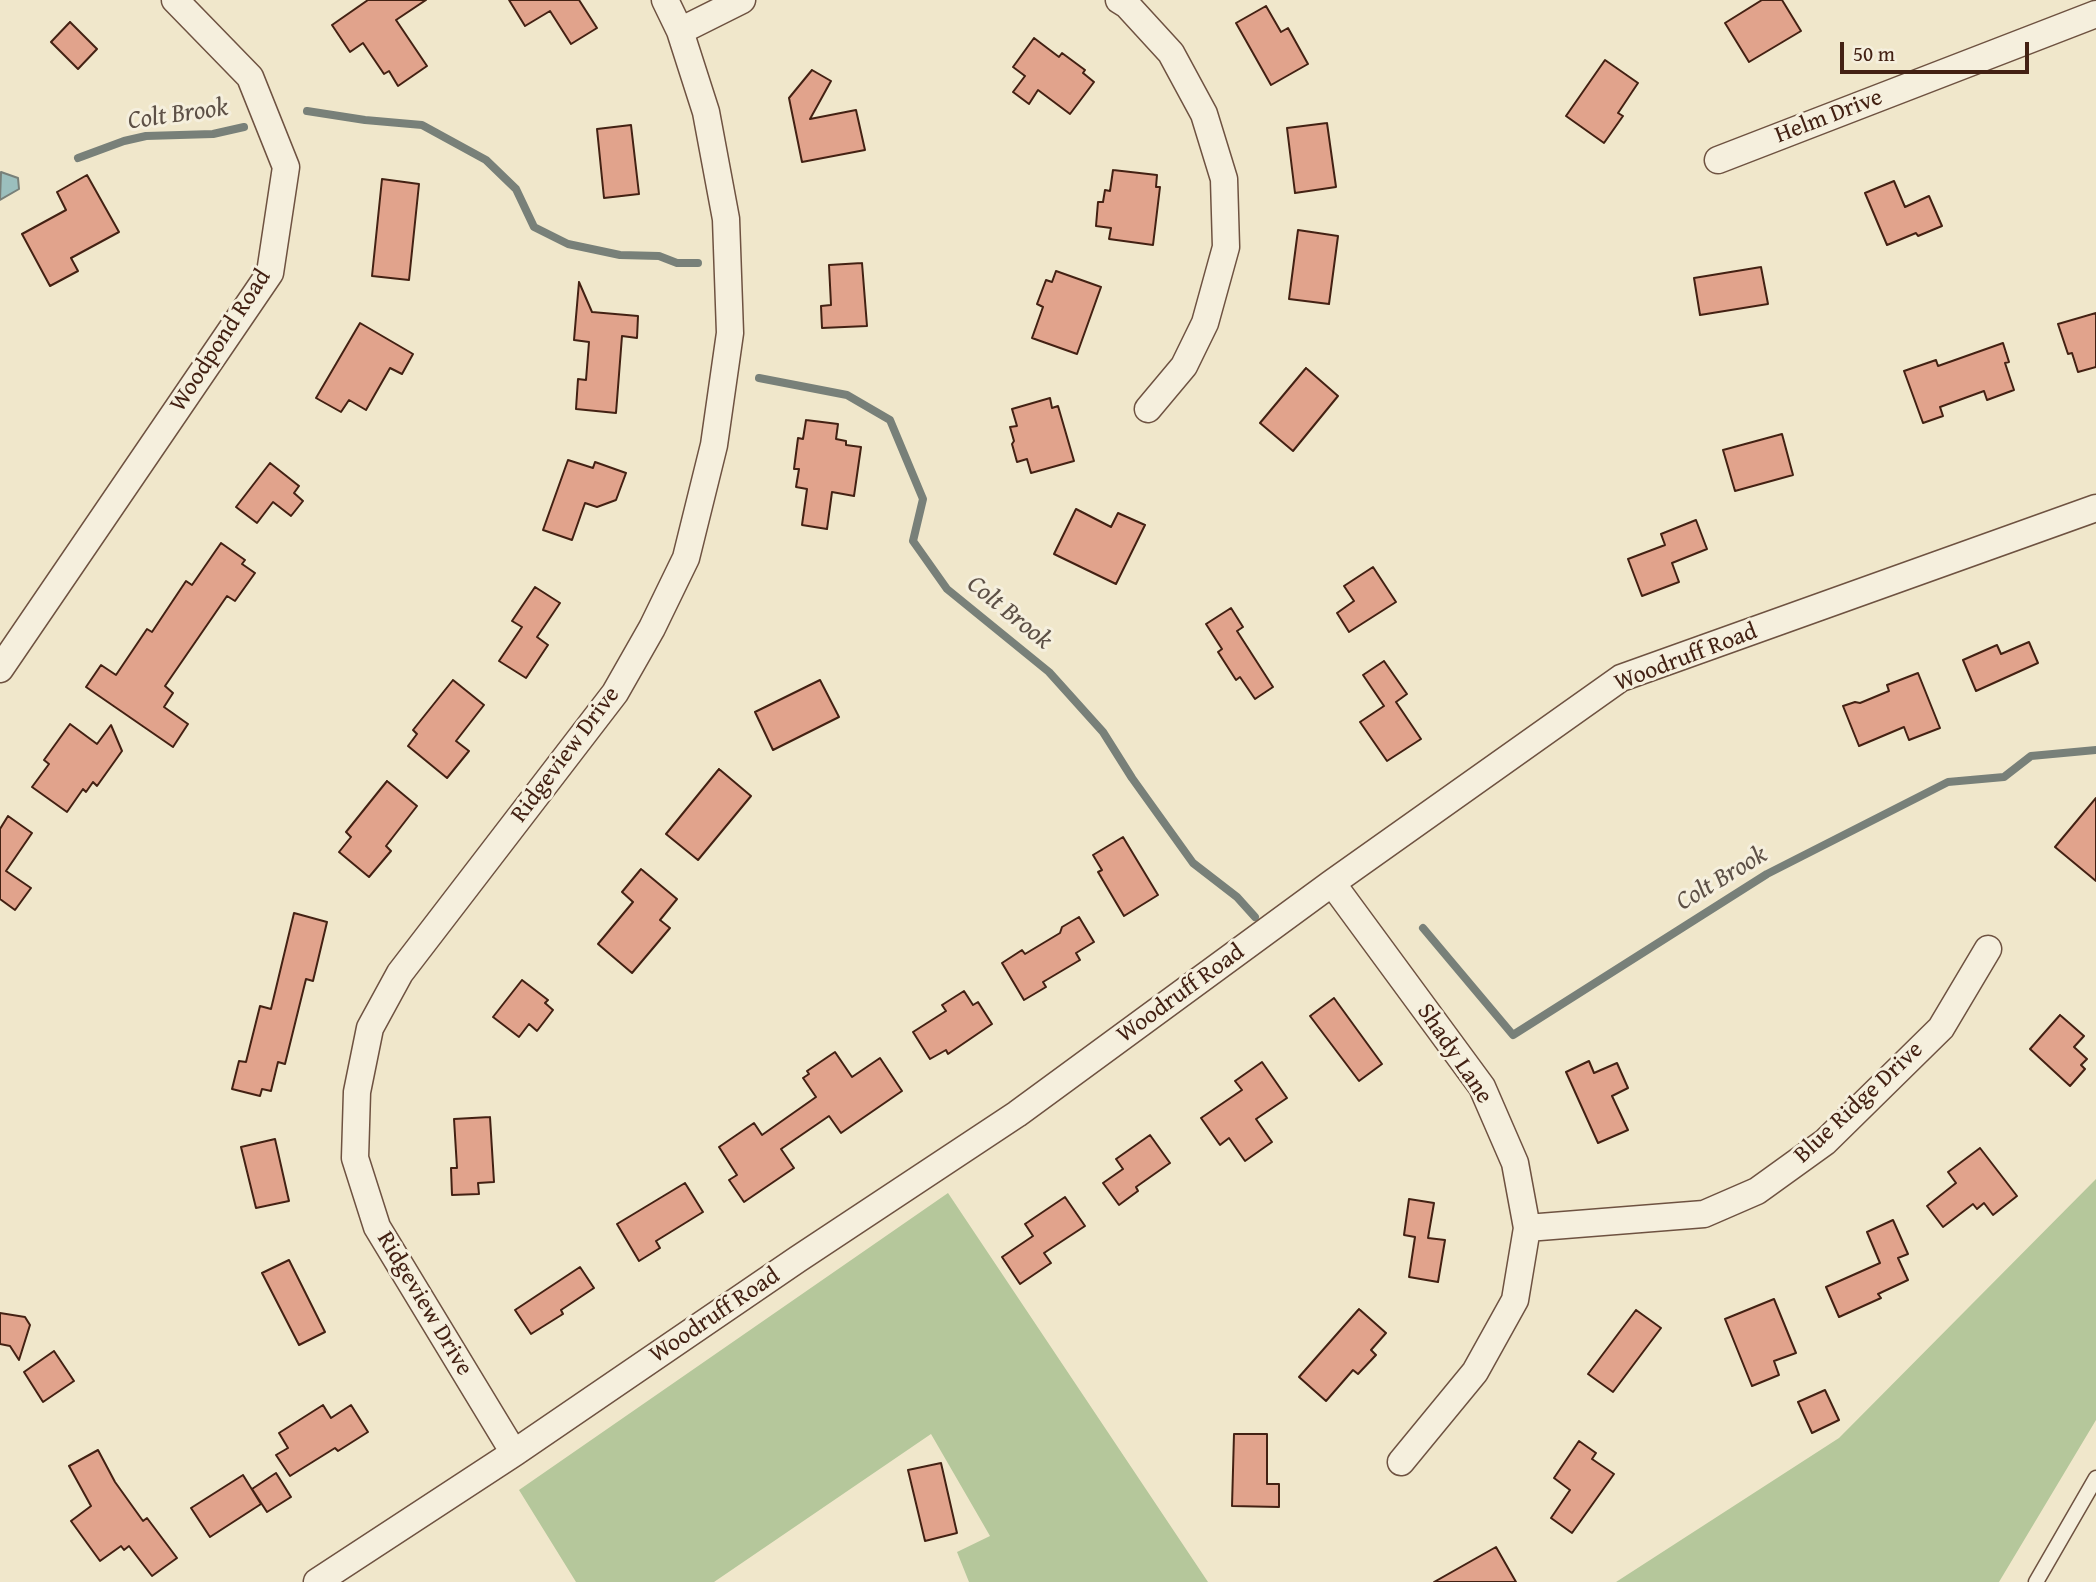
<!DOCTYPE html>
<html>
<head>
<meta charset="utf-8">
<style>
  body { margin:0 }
  #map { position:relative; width:2096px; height:1582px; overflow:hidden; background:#f0e7cb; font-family:"Gentium Book Plus",serif }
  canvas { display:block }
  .scale { position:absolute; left:1840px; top:42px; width:189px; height:32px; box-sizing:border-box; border:4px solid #432113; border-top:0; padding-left:9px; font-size:21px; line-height:24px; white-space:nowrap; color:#432113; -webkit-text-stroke:5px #f5efdd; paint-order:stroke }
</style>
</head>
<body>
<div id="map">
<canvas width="2096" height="1582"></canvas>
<div class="scale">50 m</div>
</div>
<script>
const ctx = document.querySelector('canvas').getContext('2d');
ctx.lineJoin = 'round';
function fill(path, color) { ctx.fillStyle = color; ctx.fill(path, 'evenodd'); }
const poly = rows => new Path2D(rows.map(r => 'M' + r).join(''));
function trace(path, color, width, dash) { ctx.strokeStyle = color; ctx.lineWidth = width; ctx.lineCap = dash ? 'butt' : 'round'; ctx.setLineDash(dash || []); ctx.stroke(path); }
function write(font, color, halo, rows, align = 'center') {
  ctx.font = font + ' "Gentium Book Plus",serif'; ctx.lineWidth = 6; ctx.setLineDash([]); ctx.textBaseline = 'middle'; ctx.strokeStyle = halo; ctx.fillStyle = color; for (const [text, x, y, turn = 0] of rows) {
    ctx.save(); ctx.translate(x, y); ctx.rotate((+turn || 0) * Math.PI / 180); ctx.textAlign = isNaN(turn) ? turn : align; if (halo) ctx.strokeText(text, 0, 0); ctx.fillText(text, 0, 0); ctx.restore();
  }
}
fill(poly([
  [2096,1179,2096,1420,1999,1582,1616,1582,1839,1438],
  [948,1193,1208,1582,969,1582,957,1552,990,1536,931,1434,714,1582,576,1582,519,1490]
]), '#b5c79b');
const water = poly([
  [1,172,18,178,19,189,0,200,1,172]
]);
fill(water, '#9bbfbd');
trace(water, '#788079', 2);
trace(poly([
  [307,111,365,120,422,125,486,160,516,189,534,227,568,244,620,255,659,256,677,263,698,263],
  [78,158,124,141,146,136,213,134,244,127],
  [759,378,847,395,890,420,923,499,913,541,947,589,1049,672,1103,732,1132,778,1193,863,1237,897,1255,917],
  [1423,928,1513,1035,1767,874,1948,782,2004,777,2031,756,2096,750]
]), '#788079', 8);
const building = poly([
  [368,0,426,0,396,20,427,66,398,86,389,71,384,74,363,43,350,52,332,25,368,0],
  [509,0,579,0,597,28,571,44,550,11,525,26,509,0],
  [1762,0,1782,0,1801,31,1749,62,1725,23,1762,0],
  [1266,6,1281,32,1288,28,1308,64,1271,85,1236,23,1266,6],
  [70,22,97,49,78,69,51,42,70,22],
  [1034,38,1059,57,1062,53,1085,70,1083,73,1094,82,1070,114,1038,90,1029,104,1013,92,1025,76,1013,67,1034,38],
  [1605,60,1638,83,1618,113,1623,116,1604,143,1566,116,1605,60],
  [812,70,831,81,810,119,856,110,865,150,802,162,789,98,812,70],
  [1327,123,1336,187,1295,193,1287,128,1327,123],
  [631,125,639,194,604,198,597,129,631,125],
  [1113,170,1157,175,1156,187,1160,187,1153,245,1109,239,1111,228,1096,226,1098,202,1103,202,1105,190,1110,191,1113,170],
  [87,175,119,232,71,258,78,271,50,286,22,234,66,210,57,192,87,175],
  [382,179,419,184,409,280,372,276,382,179],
  [1894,181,1905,207,1929,196,1942,226,1918,236,1916,233,1887,245,1865,193,1894,181],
  [1298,230,1338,236,1329,304,1289,299,1298,230],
  [862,263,867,326,822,328,821,306,831,305,829,265,862,263],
  [1761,267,1768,304,1700,315,1694,278,1761,267],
  [1056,271,1101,287,1077,354,1032,338,1043,307,1037,304,1046,280,1052,282,1056,271],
  [579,282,592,312,638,316,637,338,622,336,616,413,576,409,578,379,586,380,589,342,574,340,579,282],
  [2096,313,2096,367,2078,372,2072,353,2068,354,2058,324,2096,313],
  [360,323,413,354,402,374,390,368,366,410,349,400,341,412,316,398,360,323],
  [2003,343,2009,362,2005,363,2014,390,1987,400,1984,391,1940,407,1943,416,1923,423,1904,371,1936,360,1938,366,2003,343],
  [1306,368,1338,396,1293,451,1260,423,1306,368],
  [1050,398,1052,408,1058,406,1074,461,1031,473,1027,459,1017,462,1012,444,1014,441,1010,427,1017,426,1012,409,1050,398],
  [806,420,838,424,836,439,846,441,846,445,861,447,854,496,832,492,827,529,802,525,807,489,796,487,799,469,794,469,798,438,803,439,806,420],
  [1782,434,1793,475,1735,491,1723,450,1782,434],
  [568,460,593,468,595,462,626,473,616,500,597,507,585,503,572,540,543,530,568,460],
  [270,463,299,486,294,493,303,501,291,516,273,502,257,523,236,507,270,463],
  [1076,509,1111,527,1118,513,1145,525,1116,584,1054,554,1076,509],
  [1696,520,1707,549,1672,563,1679,582,1642,596,1628,559,1665,545,1661,534,1696,520],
  [221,543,245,560,242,564,255,573,235,601,227,596,165,686,173,693,164,707,188,724,173,747,86,687,101,665,116,675,147,629,152,632,186,581,192,585,221,543],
  [1373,567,1396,602,1349,632,1337,613,1354,601,1344,586,1373,567],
  [535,587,560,603,537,637,548,645,526,678,499,661,522,627,512,621,535,587],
  [1231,608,1243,627,1237,631,1273,687,1255,699,1240,677,1236,680,1218,652,1222,649,1206,624,1231,608],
  [2029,642,2038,663,1976,691,1963,660,1997,645,2001,654,2029,642],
  [1384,661,1407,694,1396,702,1421,739,1387,761,1360,722,1384,706,1363,675,1384,661],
  [1918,673,1940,728,1909,740,1904,727,1859,746,1843,706,1855,702,1860,703,1889,691,1887,685,1918,673],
  [453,680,484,705,456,741,469,751,447,778,408,746,417,734,413,730,453,680],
  [820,680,839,717,773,750,755,712,820,680],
  [70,724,97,744,111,725,122,751,97,786,93,782,86,792,83,789,67,812,32,787,49,764,44,760,70,724],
  [719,769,751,796,698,860,666,834,719,769],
  [387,781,417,806,386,846,391,851,369,877,339,852,351,837,346,832,387,781],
  [2096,798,2096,881,2055,847,2096,798],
  [8,816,32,833,6,871,31,888,15,910,0,899,0,829,8,816],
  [1123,837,1158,895,1124,916,1098,872,1102,870,1093,855,1123,837],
  [641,869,677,899,660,920,670,928,632,973,598,944,633,902,622,892,641,869],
  [294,913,327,922,313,981,306,979,285,1064,278,1062,271,1091,262,1089,260,1096,232,1089,239,1061,246,1062,260,1006,271,1009,294,913],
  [1079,917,1094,942,1076,953,1080,960,1043,982,1046,987,1024,1000,1002,963,1022,950,1025,954,1060,933,1062,927,1079,917],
  [522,980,548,1000,545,1003,553,1010,537,1031,529,1024,519,1037,493,1017,522,980],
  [964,991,973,1005,978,1002,992,1024,948,1054,946,1050,930,1059,913,1032,946,1011,942,1005,964,991],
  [1334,998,1382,1064,1359,1081,1310,1016,1334,998],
  [2060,1015,2084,1036,2074,1047,2087,1059,2081,1065,2085,1069,2070,1086,2030,1049,2060,1015],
  [835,1052,852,1077,880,1058,902,1091,841,1133,829,1116,781,1149,794,1168,744,1202,729,1180,737,1175,719,1147,754,1123,762,1135,816,1097,803,1078,809,1074,807,1071,835,1052],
  [1589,1061,1594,1073,1617,1063,1628,1088,1612,1096,1628,1130,1598,1143,1566,1072,1589,1061],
  [1262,1062,1287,1098,1256,1119,1272,1142,1245,1161,1229,1138,1220,1145,1201,1118,1242,1090,1235,1081,1262,1062],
  [490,1117,494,1182,478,1183,479,1194,452,1195,451,1168,457,1168,454,1119,490,1117],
  [1150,1135,1170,1163,1136,1187,1138,1191,1119,1205,1103,1183,1123,1169,1116,1159,1150,1135],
  [275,1139,289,1201,256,1208,241,1147,275,1139],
  [1980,1148,2017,1196,1993,1215,1984,1203,1977,1209,1973,1204,1943,1227,1927,1206,1956,1183,1948,1172,1980,1148],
  [685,1183,703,1212,656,1241,660,1248,639,1261,617,1224,685,1183],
  [1065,1197,1085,1226,1044,1253,1051,1263,1020,1284,1002,1257,1033,1236,1025,1224,1065,1197],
  [1409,1199,1434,1203,1428,1238,1445,1240,1438,1282,1409,1277,1415,1237,1404,1235,1409,1199],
  [1893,1220,1908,1254,1898,1258,1908,1280,1878,1294,1881,1298,1839,1317,1826,1287,1880,1263,1867,1232,1893,1220],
  [289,1260,325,1332,299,1345,262,1273,289,1260],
  [580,1267,594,1288,561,1310,563,1314,531,1334,515,1310,580,1267],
  [1774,1299,1796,1353,1774,1361,1779,1375,1752,1386,1725,1319,1774,1299],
  [1359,1309,1386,1333,1371,1350,1376,1355,1358,1374,1353,1370,1326,1401,1299,1377,1359,1309],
  [1636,1310,1661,1328,1613,1392,1588,1374,1636,1310],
  [0,1313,25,1317,30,1325,19,1360,10,1346,0,1344,0,1313],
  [54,1351,74,1381,43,1402,24,1372,54,1351],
  [1825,1390,1839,1420,1812,1433,1798,1402,1825,1390],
  [323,1405,331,1418,351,1405,368,1432,338,1451,335,1448,290,1476,276,1455,288,1448,279,1433,323,1405],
  [1234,1434,1267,1434,1267,1484,1279,1484,1279,1507,1232,1506,1234,1434],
  [1579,1441,1596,1453,1592,1459,1614,1474,1572,1533,1551,1518,1570,1490,1554,1478,1579,1441],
  [98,1450,115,1482,143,1521,147,1518,177,1558,152,1576,129,1546,124,1550,121,1546,100,1561,71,1521,91,1506,69,1466,98,1450],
  [941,1463,957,1533,925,1541,908,1470,941,1463],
  [276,1473,291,1497,267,1512,252,1489,276,1473],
  [243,1475,261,1504,210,1537,191,1508,243,1475],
  [1496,1547,1516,1582,1434,1582,1496,1547]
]);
fill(building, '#e1a38c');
trace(building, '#432113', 2);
const service = poly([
  [2036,1582,2096,1478]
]);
const minor = poly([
  [1119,0,1127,5,1171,53,1204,114,1224,179,1226,247,1205,323,1184,366,1148,409],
  [680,31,742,0],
  [1718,160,2096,14],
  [0,669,270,273,286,167,250,77,175,0],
  [1332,883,1482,1087,1515,1163,1527,1228,1515,1300,1475,1372,1401,1462],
  [1527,1228,1704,1214,1757,1191,1825,1142,1941,1028,1988,949],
  [514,1453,377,1227,355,1158,357,1092,370,1028,400,973,615,693,652,628,686,558,714,445,730,333,726,219,706,112,680,31,665,0],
  [317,1582,514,1453,798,1259,1017,1114,1332,883,1621,678,2096,508]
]);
trace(service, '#6e5241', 17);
trace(minor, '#6e5241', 29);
trace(service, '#f5efdd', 14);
trace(minor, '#f5efdd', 26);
write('24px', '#432113', '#f5efdd', [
  ["Helm Drive",1829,117,-21],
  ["Woodpond Road",221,341,-57],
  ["Woodruff Road",1686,658,-21],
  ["Ridgeview Drive",566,755,-53],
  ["Woodruff Road",1181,994,-36],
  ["Shady Lane",1454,1054,56],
  ["Blue Ridge Drive",1859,1103,-43],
  ["Ridgeview Drive",424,1304,59],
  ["Woodruff Road",715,1316,-34]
]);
write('italic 26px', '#5d5046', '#f5efdd', [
  ["Colt Brook",178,115,-8],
  ["Colt Brook",1009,613,39],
  ["Colt Brook",1722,879,-31]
]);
</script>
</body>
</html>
